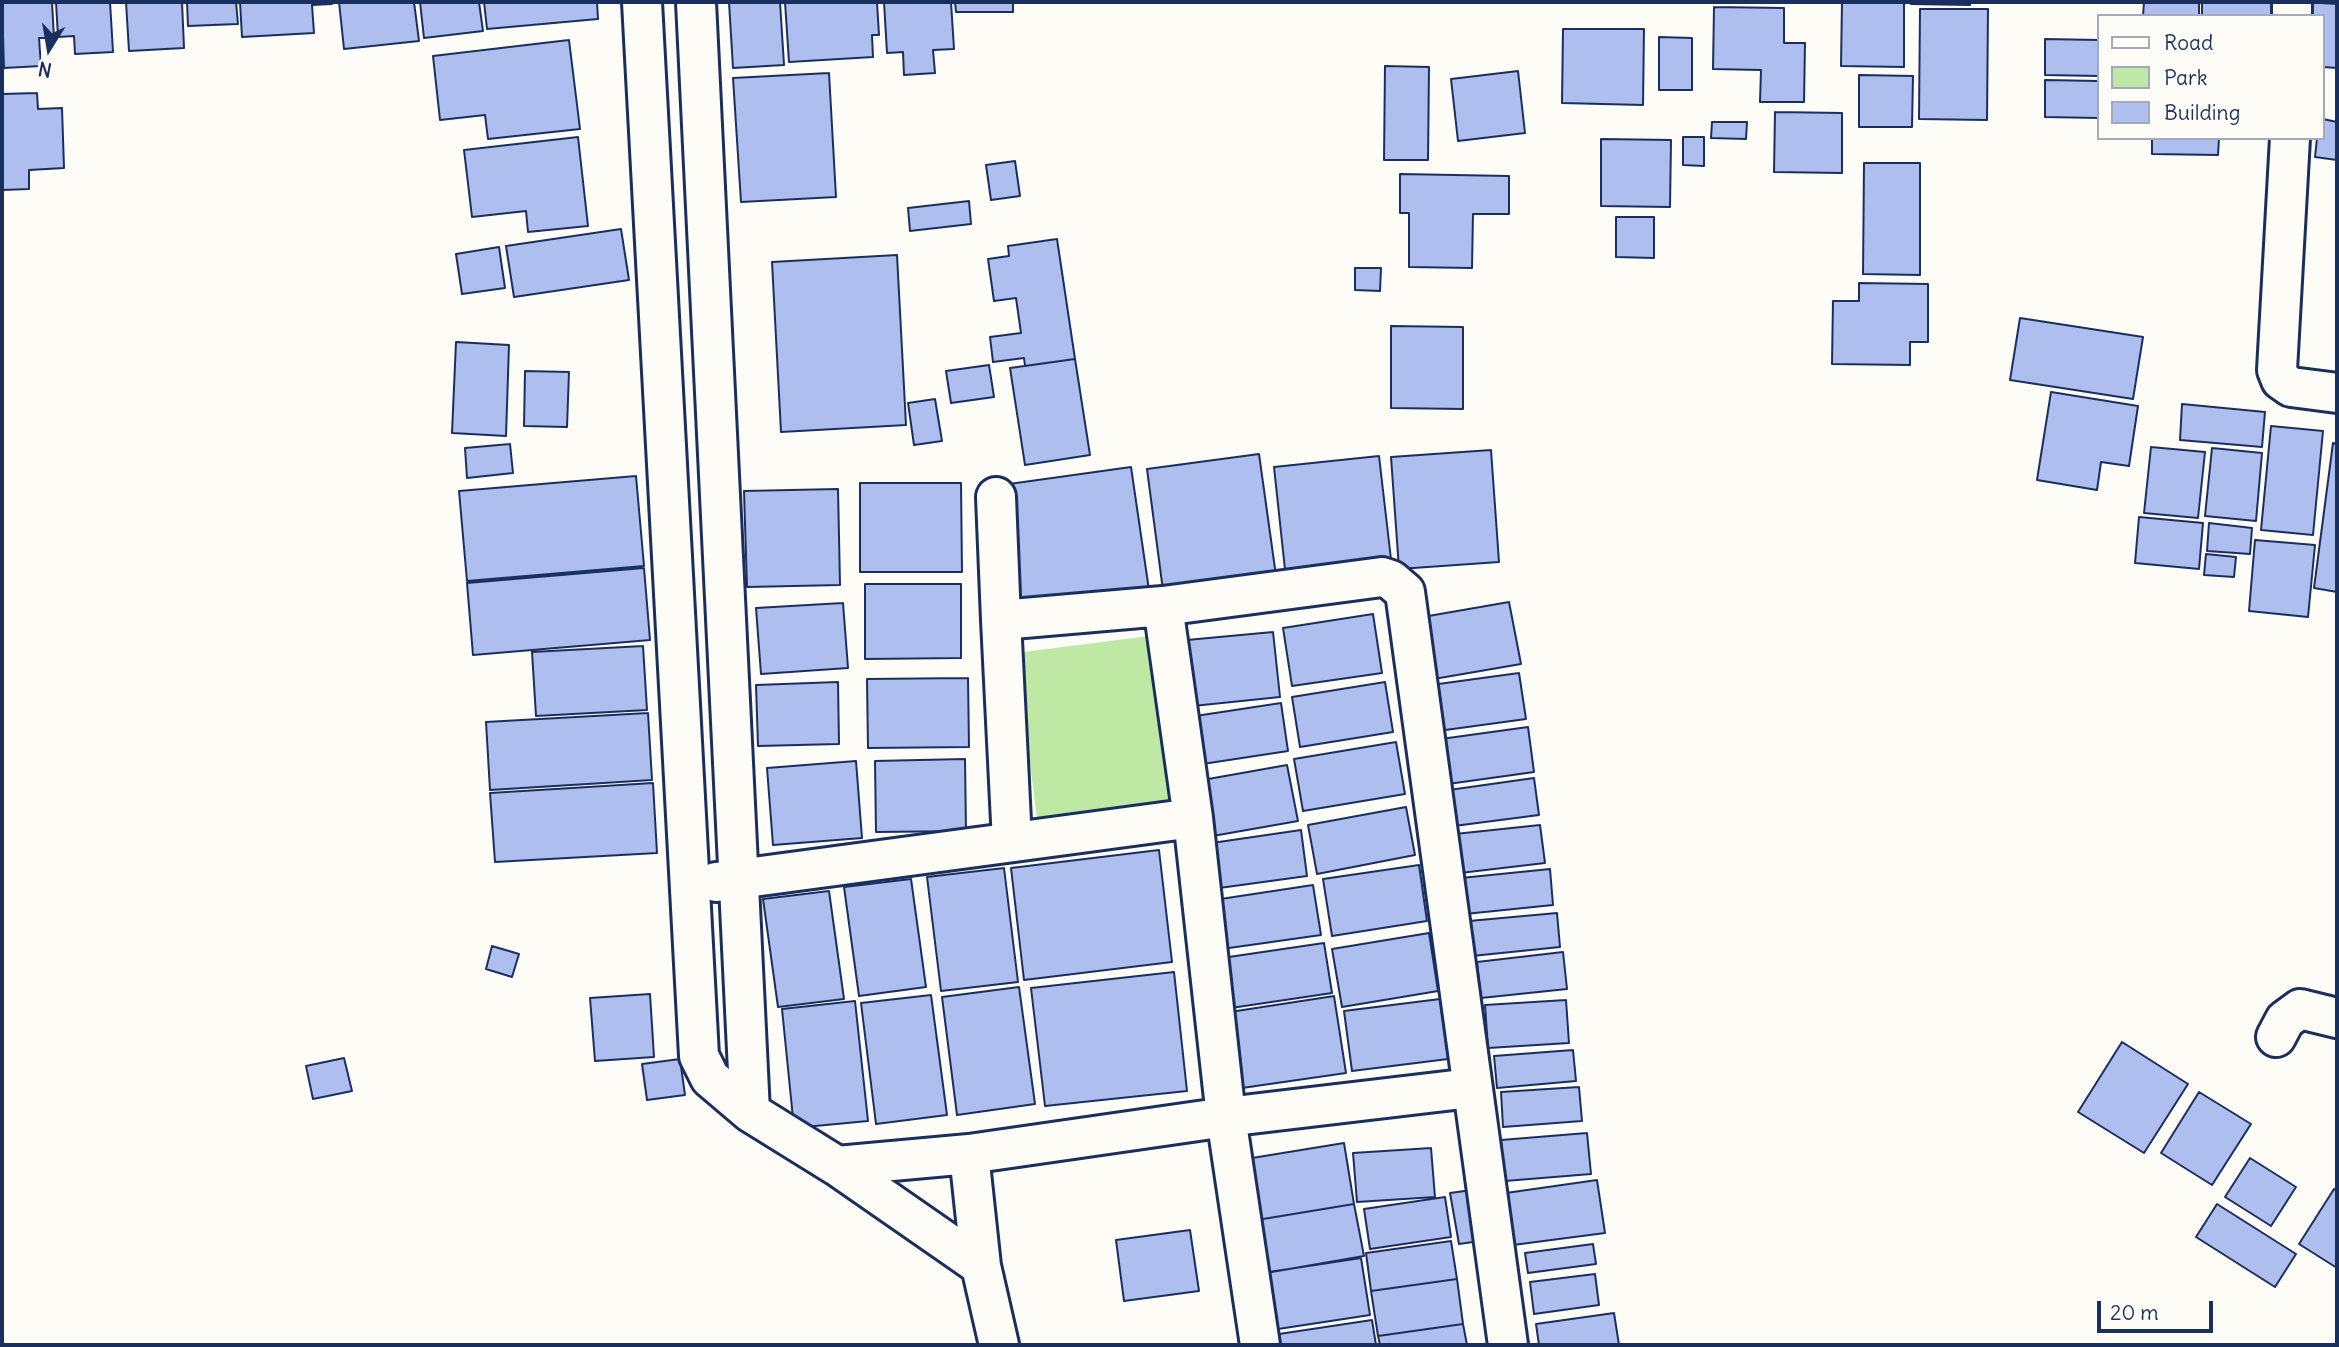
<!DOCTYPE html>
<html>
<head>
<meta charset="utf-8">
<style>
  body { margin:0 }
  #map { position:relative; width:2339px; height:1347px; overflow:hidden; background:#fdfcf7; font-family:Delius,sans-serif }
  canvas { display:block }
  .frame { position:absolute; inset:0; border:4px solid #1b2f5e; pointer-events:none }
  .legend { position:absolute; left:2097px; top:14px; width:228px; height:126px; box-sizing:border-box; background:#fdfcf7; border:2px solid #a3aaba; margin:0; padding:9px 12px; list-style:none; font-size:21px; color:#1b2f5e }
  .legend li { display:flex; align-items:center; gap:14px; height:35px }
  .legend b { width:35px; border:2px solid #a3aaba }
  .north { position:absolute; left:14px; top:14px; width:70px; height:70px; -webkit-text-stroke:5px #fdfcf7; paint-order:stroke; rotate:191deg; font-size:19px; font-weight:700; line-height:28px; text-align:center; color:#1b2f5e }
  .north::after { content:''; display:block; margin:auto; width:24px; height:32px; background:#1b2f5e; clip-path:polygon(50% 0,100% 100%,50% 72%,0 100%) }
  .scale { position:absolute; left:2097px; top:1301px; width:116px; height:32px; box-sizing:border-box; border:4px solid #1b2f5e; border-top:0; padding-left:9px; font-size:21px; line-height:24px; white-space:nowrap; color:#1b2f5e; -webkit-text-stroke:5px #fdfcf7; paint-order:stroke }
</style>
</head>
<body>
<div id="map">
<canvas width="2339" height="1347"></canvas>
<div class="frame"></div>
<ul class="legend">
<li><b style="height:9px;background:#fdfcf7"></b>Road</li>
<li><b style="height:19px;background:#bee8a4"></b>Park</li>
<li><b style="height:19px;background:#aebeee"></b>Building</li>
</ul>
<div class="north">N</div>
<div class="scale">20 m</div>
</div>
<script>
const ctx = document.querySelector('canvas').getContext('2d');
ctx.lineJoin = 'round';
function fill(path, color) { ctx.fillStyle = color; ctx.fill(path, 'evenodd'); }
const poly = rows => new Path2D(rows.map(r => 'M' + r).join(''));
function trace(path, color, width, dash) { ctx.strokeStyle = color; ctx.lineWidth = width; ctx.lineCap = dash ? 'butt' : 'round'; ctx.setLineDash(dash || []); ctx.stroke(path); }
fill(poly([
  [1149,636,1173,809,1038,826,1016,653]
]), '#bee8a4');
const building = poly([
  [2,2,52,2,54,38,39,38,41,66,4,68,2,2],
  [56,2,110,2,113,52,75,54,74,36,58,37,56,2],
  [126,2,182,2,184,48,129,51,126,2],
  [187,2,236,2,238,24,188,26,187,2],
  [240,2,332,2,332,4,312,5,314,33,242,37,240,2],
  [339,2,414,2,419,41,344,49,339,2],
  [420,2,479,2,483,31,424,38,420,2],
  [484,2,597,2,598,19,487,29,484,2],
  [729,2,780,2,784,65,733,68,729,2],
  [785,2,877,2,879,35,872,35,873,57,789,62,785,2],
  [884,2,951,2,954,49,933,50,935,73,904,75,903,52,887,53,884,2],
  [955,2,1013,2,1013,12,956,12,955,2],
  [1842,2,1904,2,1904,67,1841,66,1842,2],
  [1911,2,1970,2,1970,5,1911,4,1911,2],
  [2144,2,2199,2,2199,16,2143,16,2144,2],
  [2202,2,2284,2,2284,16,2202,16,2202,2],
  [2305,2,2337,4,2337,68,2323,67,2323,16,2305,16,2305,2],
  [1714,7,1784,8,1784,43,1805,43,1804,102,1760,102,1761,70,1713,69,1714,7],
  [1920,9,1988,9,1987,120,1919,119,1920,9],
  [1563,29,1644,29,1643,105,1562,103,1563,29],
  [1659,37,1692,38,1692,90,1659,90,1659,37],
  [2045,39,2099,40,2099,76,2045,75,2045,39],
  [569,40,580,129,488,139,485,115,440,120,433,56,569,40],
  [1385,66,1429,67,1428,160,1384,160,1385,66],
  [1518,71,1525,133,1458,141,1451,79,1518,71],
  [829,73,836,197,741,202,733,78,829,73],
  [1859,75,1913,76,1912,127,1859,127,1859,75],
  [2045,80,2099,81,2099,118,2045,117,2045,80],
  [37,93,38,109,62,108,64,168,29,170,29,189,2,190,2,94,37,93],
  [1775,112,1842,113,1842,173,1774,172,1775,112],
  [2323,119,2337,122,2337,160,2315,157,2317,138,2323,138,2323,119],
  [1712,122,1747,122,1746,139,1711,138,1712,122],
  [578,137,588,226,528,232,526,211,472,217,464,150,578,137],
  [1683,137,1704,137,1704,166,1683,165,1683,137],
  [2152,138,2219,138,2218,155,2152,154,2152,138],
  [1601,139,1671,140,1670,207,1601,206,1601,139],
  [1015,161,1020,196,991,200,986,165,1015,161],
  [1864,163,1920,163,1920,275,1863,274,1864,163],
  [1400,174,1509,176,1509,214,1473,214,1472,268,1409,267,1409,213,1400,213,1400,174],
  [969,201,971,224,910,231,908,208,969,201],
  [1616,217,1654,217,1654,258,1616,257,1616,217],
  [621,229,629,280,514,297,506,246,621,229],
  [1057,239,1075,359,1025,366,1024,358,993,362,990,337,1021,333,1016,298,994,301,988,259,1009,256,1008,246,1057,239],
  [499,247,505,288,462,294,456,254,499,247],
  [897,255,906,425,781,432,772,262,897,255],
  [1355,268,1381,268,1380,291,1355,290,1355,268],
  [1859,283,1928,284,1928,342,1910,342,1910,365,1832,364,1833,301,1859,301,1859,283],
  [2020,318,2143,337,2133,399,2010,380,2020,318],
  [1391,326,1463,327,1463,409,1391,408,1391,326],
  [456,342,509,345,506,436,452,433,456,342],
  [1075,359,1090,455,1025,465,1010,368,1075,359],
  [989,365,994,397,951,403,946,371,989,365],
  [525,371,569,372,567,427,524,426,525,371],
  [2051,392,2138,406,2129,466,2101,462,2097,490,2037,480,2051,392],
  [935,399,942,441,914,445,908,403,935,399],
  [2182,404,2265,412,2262,447,2180,440,2182,404],
  [2271,426,2323,431,2313,535,2261,530,2271,426],
  [2333,443,2337,444,2337,592,2314,588,2333,443],
  [510,444,513,473,467,478,465,448,510,444],
  [2151,447,2205,452,2198,518,2144,513,2151,447],
  [2212,448,2262,453,2256,521,2205,516,2212,448],
  [1491,450,1499,562,1399,569,1391,457,1491,450],
  [1259,454,1277,583,1164,598,1147,469,1259,454],
  [1379,456,1392,568,1286,579,1274,467,1379,456],
  [1131,467,1150,597,1021,615,1002,485,1131,467],
  [636,476,644,566,467,581,459,491,636,476],
  [860,483,961,483,962,572,860,572,860,483],
  [838,489,840,585,747,587,744,491,838,489],
  [2139,517,2203,523,2199,569,2135,563,2139,517],
  [2209,523,2252,528,2250,554,2207,551,2209,523],
  [2255,540,2315,545,2308,617,2249,611,2255,540],
  [2206,554,2236,557,2234,577,2204,575,2206,554],
  [644,568,650,640,473,655,467,583,644,568],
  [865,584,961,584,961,658,865,659,865,584],
  [1509,602,1521,664,1428,680,1417,618,1509,602],
  [843,603,848,668,761,674,756,608,843,603],
  [1373,614,1382,673,1292,686,1283,628,1373,614],
  [1273,632,1280,697,1193,706,1187,640,1273,632],
  [643,646,647,710,536,716,532,652,643,646],
  [1519,673,1526,719,1438,731,1431,685,1519,673],
  [968,678,969,747,868,748,867,679,968,678],
  [838,682,839,744,758,746,756,685,838,682],
  [1385,682,1393,732,1300,747,1292,697,1385,682],
  [1281,703,1288,751,1196,765,1189,717,1281,703],
  [648,713,652,780,490,790,486,722,648,713],
  [1528,727,1534,772,1448,784,1441,739,1528,727],
  [1396,742,1405,794,1303,811,1294,759,1396,742],
  [965,759,966,831,876,832,875,761,965,759],
  [856,761,862,838,773,845,767,768,856,761],
  [1287,765,1298,821,1207,837,1197,781,1287,765],
  [1534,778,1539,815,1454,826,1449,790,1534,778],
  [653,783,657,853,495,862,490,793,653,783],
  [1406,807,1415,855,1317,874,1308,825,1406,807],
  [1540,825,1545,863,1460,873,1455,834,1540,825],
  [1301,830,1307,876,1212,889,1205,844,1301,830],
  [1159,850,1172,962,1024,980,1011,868,1159,850],
  [1419,865,1427,921,1332,936,1323,879,1419,865],
  [1004,868,1018,982,941,991,927,877,1004,868],
  [1550,869,1553,905,1465,914,1461,878,1550,869],
  [911,879,926,987,859,996,844,887,911,879],
  [1313,885,1321,935,1222,949,1214,900,1313,885],
  [829,891,844,999,778,1007,763,899,829,891],
  [1557,913,1560,947,1472,956,1469,921,1557,913],
  [1429,933,1438,991,1342,1007,1332,949,1429,933],
  [1324,943,1332,993,1231,1008,1222,958,1324,943],
  [492,946,519,954,512,977,486,969,492,946],
  [1563,952,1567,989,1481,998,1477,962,1563,952],
  [1174,972,1187,1091,1045,1106,1031,988,1174,972],
  [1019,987,1035,1104,957,1115,942,997,1019,987],
  [650,994,654,1057,595,1061,590,998,650,994],
  [931,995,947,1115,876,1124,861,1003,931,995],
  [1334,996,1346,1073,1242,1088,1230,1012,1334,996],
  [1440,999,1448,1059,1352,1071,1344,1011,1440,999],
  [1566,1000,1569,1043,1488,1048,1485,1005,1566,1000],
  [855,1001,868,1121,794,1128,782,1009,855,1001],
  [2122,1042,2188,1084,2144,1153,2078,1112,2122,1042],
  [1573,1050,1576,1081,1497,1088,1494,1056,1573,1050],
  [344,1058,352,1091,313,1099,306,1066,344,1058],
  [680,1059,685,1095,647,1100,642,1064,680,1059],
  [1579,1087,1582,1121,1503,1127,1501,1092,1579,1087],
  [2199,1092,2251,1124,2212,1185,2161,1153,2199,1092],
  [1587,1133,1591,1174,1505,1181,1501,1140,1587,1133],
  [1344,1143,1354,1204,1257,1220,1246,1159,1344,1143],
  [1431,1148,1435,1197,1357,1202,1353,1153,1431,1148],
  [2250,1158,2296,1187,2271,1226,2225,1197,2250,1158],
  [1597,1180,1605,1233,1513,1245,1506,1193,1597,1180],
  [2334,1189,2337,1191,2337,1268,2299,1244,2334,1189],
  [1472,1190,1480,1241,1459,1244,1450,1193,1472,1190],
  [1445,1197,1451,1237,1370,1249,1364,1209,1445,1197],
  [1354,1204,1364,1256,1266,1273,1257,1220,1354,1204],
  [2217,1204,2296,1254,2275,1287,2196,1237,2217,1204],
  [1190,1230,1199,1291,1124,1301,1116,1240,1190,1230],
  [1451,1241,1457,1279,1371,1291,1366,1253,1451,1241],
  [1593,1244,1596,1264,1528,1273,1525,1253,1593,1244],
  [1361,1258,1370,1315,1278,1329,1269,1272,1361,1258],
  [1595,1274,1599,1305,1534,1314,1530,1282,1595,1274],
  [1457,1279,1463,1324,1378,1336,1371,1291,1457,1279],
  [1614,1313,1619,1345,1539,1345,1536,1324,1614,1313],
  [1372,1320,1376,1345,1281,1345,1279,1334,1372,1320],
  [1463,1324,1467,1345,1380,1345,1378,1336,1463,1324]
]);
fill(building, '#aebeee');
trace(building, '#1b2f5e', 2);
const minor = poly([
  [642,2,699,1056,710,1078,750,1112,837,1166,981,1266],
  [696,2,750,1112],
  [2292,16,2292,2],
  [2290,138,2277,370,2281,380,2291,387,2337,393],
  [996,497,1001,620],
  [1163,606,1382,577,1391,580,1405,592,1508,1345],
  [1012,842,1001,620,1163,606,1193,818,1226,1117,1260,1345],
  [716,882,1193,818],
  [2276,1037,2285,1020,2300,1009,2337,1018],
  [837,1166,969,1154],
  [999,1345,981,1266,969,1154,1226,1117,1471,1088]
]);
trace(minor, '#1b2f5e', 44);
trace(minor, '#fdfcf7', 38);
</script>
</body>
</html>
